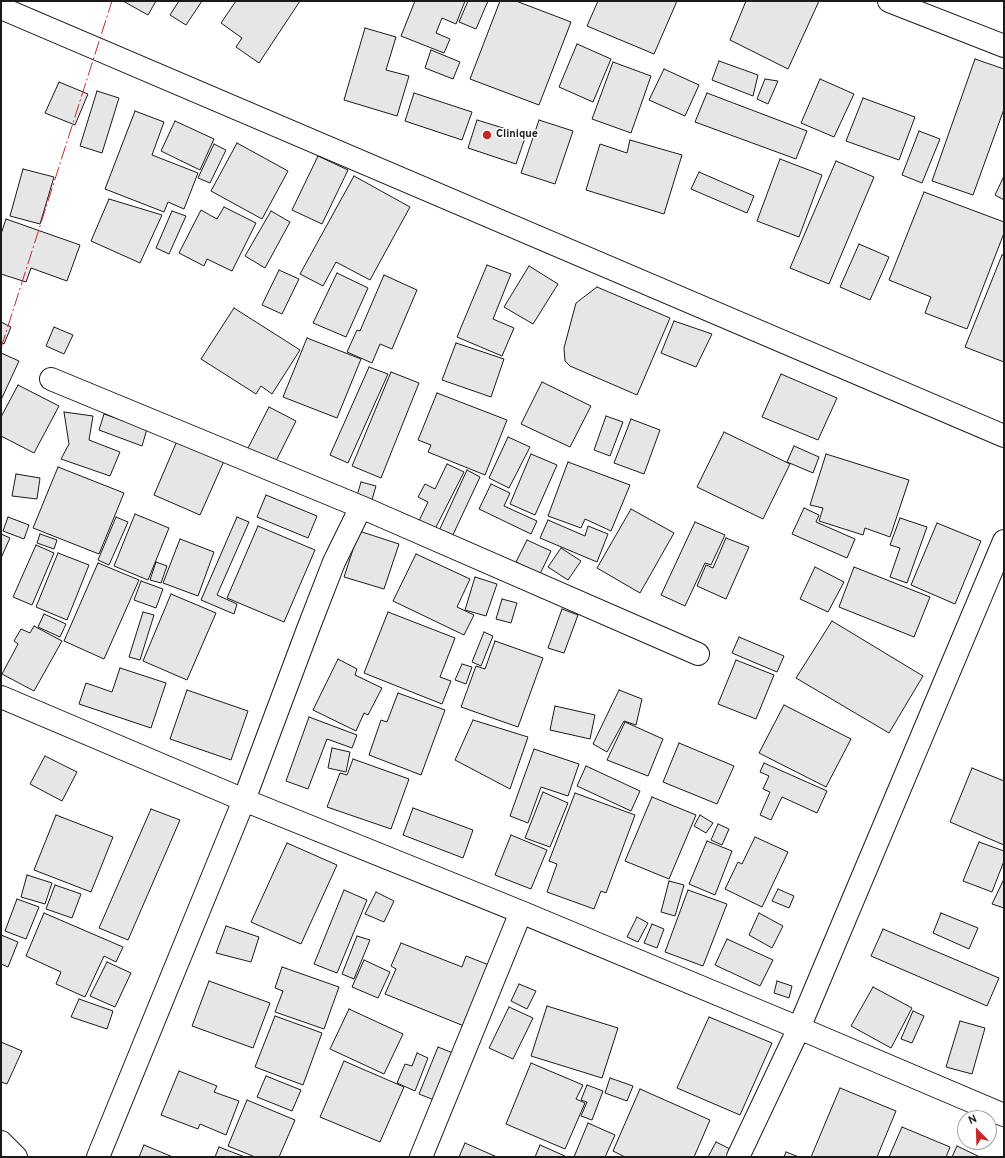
<!DOCTYPE html>
<html>
<head>
<meta charset="utf-8">
<style>
  body { margin:0 }
  #map { position:relative; width:1005px; height:1158px; overflow:hidden; background:#fff; font-family:Overpass,sans-serif }
  canvas { display:block }
  .frame { position:absolute; inset:0; border:2px solid #1a1a1a; pointer-events:none }
  .north { position:absolute; left:957px; top:1110px; width:40px; height:40px; box-sizing:border-box; background:#fff; border:1px solid #a3a3a3; border-radius:50%; rotate:337deg; font-size:11px; font-weight:700; line-height:16px; text-align:center; color:#1a1a1a }
  .north::after { content:''; display:block; margin:auto; width:14px; height:18px; background:#c62828; clip-path:polygon(50% 0,100% 100%,50% 72%,0 100%) }
</style>
</head>
<body>
<div id="map">
<canvas width="1005" height="1158"></canvas>
<div class="frame"></div>
<div class="north">N</div>
</div>
<script>
const ctx = document.querySelector('canvas').getContext('2d');
ctx.lineJoin = 'round';
function fill(path, color) { ctx.fillStyle = color; ctx.fill(path, 'evenodd'); }
const poly = rows => new Path2D(rows.map(r => 'M' + r).join(''));
function trace(path, color, width, dash) { ctx.strokeStyle = color; ctx.lineWidth = width; ctx.lineCap = dash ? 'butt' : 'round'; ctx.setLineDash(dash || []); ctx.stroke(path); }
function write(font, color, halo, rows, align = 'center') {
  ctx.font = font + ' Overpass,sans-serif'; ctx.lineWidth = 3; ctx.setLineDash([]); ctx.textBaseline = 'middle'; ctx.strokeStyle = halo; ctx.fillStyle = color; for (const [text, x, y, turn = 0] of rows) {
    ctx.save(); ctx.translate(x, y); ctx.rotate((+turn || 0) * Math.PI / 180); ctx.textAlign = isNaN(turn) ? turn : align; if (halo) ctx.strokeText(text, 0, 0); ctx.fillText(text, 0, 0); ctx.restore();
  }
}
const building = poly([
  [123,1,156,1,148,15,123,1],
  [179,1,202,1,186,25,170,15,179,1],
  [236,1,300,1,259,63,236,47,242,38,221,23,236,1],
  [415,1,465,1,456,24,442,18,436,33,450,39,444,53,401,36,415,1],
  [468,1,488,1,476,29,459,22,468,1],
  [500,1,516,1,571,22,539,105,470,79,500,1],
  [598,1,677,1,654,54,587,26,598,1],
  [746,1,819,1,788,69,730,40,746,1],
  [365,28,396,37,386,70,409,76,397,116,344,100,365,28],
  [577,44,611,59,593,102,559,87,577,44],
  [431,50,460,62,453,79,425,68,431,50],
  [975,59,1004,69,1004,109,973,195,932,181,975,59],
  [719,61,758,75,753,96,712,80,719,61],
  [613,62,651,76,631,133,592,119,613,62],
  [664,69,699,85,685,116,649,100,664,69],
  [765,79,778,81,768,104,757,99,765,79],
  [820,79,854,94,834,137,801,123,820,79],
  [59,82,88,94,75,125,45,113,59,82],
  [97,91,119,98,102,153,80,146,97,91],
  [414,93,472,112,462,140,405,121,414,93],
  [707,93,807,131,796,159,695,122,707,93],
  [863,98,915,117,899,160,846,141,863,98],
  [135,111,164,122,152,155,198,173,184,209,168,202,164,212,105,189,135,111],
  [477,120,526,135,516,164,468,148,477,120],
  [539,120,573,131,555,184,521,173,539,120],
  [175,121,214,139,200,170,161,151,175,121],
  [919,131,940,139,922,183,902,175,919,131],
  [630,140,682,155,664,214,586,190,600,144,627,153,630,140],
  [237,143,288,171,262,219,211,191,237,143],
  [214,144,226,150,210,183,198,178,214,144],
  [318,156,348,170,322,224,292,210,318,156],
  [780,159,822,175,799,237,757,221,780,159],
  [836,161,874,177,829,284,790,268,836,161],
  [23,169,54,177,40,224,10,216,23,169],
  [699,172,754,196,747,213,691,189,699,172],
  [354,176,410,207,370,280,336,262,323,286,300,274,354,176],
  [1004,176,1004,200,995,195,1004,176],
  [924,192,1004,222,1004,233,967,329,925,313,931,297,889,280,924,192],
  [109,199,162,215,140,263,91,241,109,199],
  [224,207,256,223,232,271,207,259,204,266,179,253,201,210,217,219,224,207],
  [172,211,186,216,169,254,156,248,172,211],
  [271,211,290,222,265,268,245,256,271,211],
  [6,219,80,245,67,281,31,268,26,282,1,274,1,234,6,219],
  [859,244,889,257,870,300,840,287,859,244],
  [1002,255,1004,255,1004,362,965,347,1002,255],
  [487,265,511,274,493,319,514,328,502,356,457,337,487,265],
  [529,266,558,284,533,324,504,307,529,266],
  [279,270,299,279,282,314,262,305,279,270],
  [337,273,368,288,346,337,313,323,337,273],
  [384,275,417,290,392,349,380,344,372,363,347,352,357,330,360,331,384,275],
  [597,287,670,318,637,395,570,366,565,361,564,348,576,303,597,287],
  [234,308,300,350,272,394,261,386,256,394,201,359,234,308],
  [674,321,712,334,696,367,661,353,674,321],
  [1,322,11,327,4,344,1,342,1,322],
  [54,327,73,335,64,354,46,346,54,327],
  [307,338,361,359,337,418,283,397,307,338],
  [456,343,504,359,491,397,442,380,456,343],
  [1,353,19,361,1,400,1,353],
  [369,367,388,374,348,463,330,455,369,367],
  [391,372,419,383,381,478,352,466,391,372],
  [781,374,837,398,818,440,762,417,781,374],
  [542,382,591,406,570,447,521,424,542,382],
  [18,385,59,406,34,453,1,436,1,417,18,385],
  [437,393,507,420,485,475,428,452,431,445,418,440,437,393],
  [269,407,296,421,274,465,246,452,269,407],
  [64,412,93,416,89,440,120,452,110,476,61,459,69,444,64,412],
  [104,414,147,429,142,446,99,430,104,414],
  [606,416,623,422,610,456,594,450,606,416],
  [631,419,660,430,644,474,614,463,631,419],
  [724,432,790,464,763,519,697,487,724,432],
  [508,437,530,447,509,488,489,478,508,437],
  [177,441,224,461,200,515,154,495,177,441],
  [794,446,819,457,813,473,787,462,794,446],
  [531,454,557,465,535,515,510,504,531,454],
  [826,454,909,480,890,537,865,528,863,535,819,521,823,508,810,505,826,454],
  [568,462,630,485,611,531,585,519,581,528,548,516,568,462],
  [447,464,464,472,434,531,418,523,428,502,418,497,425,484,435,489,447,464],
  [58,467,124,493,99,554,33,528,58,467],
  [467,470,480,477,451,539,438,533,467,470],
  [16,474,40,478,37,499,12,496,16,474],
  [361,482,376,486,371,503,356,499,361,482],
  [491,484,510,493,504,506,537,521,531,534,479,509,491,484],
  [266,495,317,516,308,538,257,517,266,495],
  [804,508,819,515,816,522,855,539,847,558,792,534,804,508],
  [631,509,674,533,640,593,597,568,631,509],
  [135,514,169,528,148,580,114,566,135,514],
  [8,517,29,525,24,539,3,531,8,517],
  [116,517,128,522,109,565,98,560,116,517],
  [237,517,249,522,217,595,237,604,234,614,201,600,237,517],
  [900,518,927,527,907,583,890,577,900,548,890,545,900,518],
  [548,520,585,536,588,526,608,534,597,562,540,538,548,520],
  [695,522,725,535,711,565,705,563,685,606,661,595,695,522],
  [937,523,981,541,955,604,911,585,937,523],
  [258,526,315,550,284,622,227,598,258,526],
  [359,531,399,544,384,589,344,577,359,531],
  [1,534,10,538,1,558,1,534],
  [40,534,57,540,54,549,37,543,40,534],
  [726,538,749,547,726,599,697,586,706,565,713,568,726,538],
  [180,539,214,552,198,596,163,583,180,539],
  [527,540,551,551,540,574,516,562,527,540],
  [36,545,54,553,32,605,13,597,36,545],
  [561,548,581,561,568,580,548,567,561,548],
  [58,553,89,565,67,620,36,607,58,553],
  [416,554,470,579,457,607,474,615,464,635,393,601,416,554],
  [156,562,167,566,161,583,150,580,156,562],
  [98,563,139,580,104,659,64,641,98,563],
  [815,567,844,582,828,612,800,599,815,567],
  [854,567,930,597,914,637,839,607,854,567],
  [475,577,497,584,486,616,465,610,475,577],
  [141,581,163,589,156,608,134,600,141,581],
  [171,594,216,613,187,680,143,661,171,594],
  [502,599,517,603,511,623,496,619,502,599],
  [562,609,578,615,564,653,548,648,562,609],
  [143,612,154,615,140,660,129,657,143,612],
  [388,612,455,638,440,677,451,681,442,704,364,673,388,612],
  [44,614,66,624,60,637,38,627,44,614],
  [832,621,923,676,889,733,796,678,832,621],
  [34,626,62,641,34,691,2,674,18,644,14,641,21,629,30,633,34,626],
  [484,632,493,636,481,666,472,662,484,632],
  [739,637,784,656,777,672,732,653,739,637],
  [495,641,543,658,518,727,461,707,476,666,485,669,495,641],
  [338,659,357,669,355,675,382,688,368,715,364,713,356,731,313,710,338,659],
  [736,660,774,675,756,719,718,704,736,660],
  [462,664,472,667,466,684,455,680,462,664],
  [120,668,166,683,151,728,79,704,86,683,112,692,120,668],
  [187,690,248,711,231,760,170,739,187,690],
  [619,690,642,699,636,725,624,721,607,752,593,744,619,690],
  [398,693,445,710,421,775,369,755,381,720,387,722,398,693],
  [784,705,851,739,826,787,759,753,784,705],
  [555,706,595,715,590,739,550,730,555,706],
  [309,717,357,735,352,748,327,739,308,789,286,781,309,717],
  [473,720,528,737,510,789,455,760,473,720],
  [625,722,663,739,648,776,607,760,625,722],
  [679,743,734,766,717,804,663,782,679,743],
  [332,748,350,752,346,772,328,768,332,748],
  [534,749,579,764,568,796,541,787,528,823,510,816,534,749],
  [45,756,77,772,62,801,30,784,45,756],
  [353,759,409,779,391,829,327,807,340,773,347,775,353,759],
  [764,763,827,791,817,813,782,797,771,820,760,815,770,792,763,789,769,776,760,772,764,763],
  [586,766,640,791,631,811,577,786,586,766],
  [972,768,1004,781,1004,845,950,822,972,768],
  [543,792,568,803,550,847,525,838,543,792],
  [575,793,635,815,606,893,601,891,594,909,547,892,557,864,549,861,575,793],
  [652,797,696,815,669,879,625,861,652,797],
  [413,808,473,830,463,858,403,835,413,808],
  [151,809,180,820,128,940,99,928,151,809],
  [56,815,113,837,91,892,34,870,56,815],
  [700,815,713,823,706,833,694,826,700,815],
  [718,824,729,829,722,845,711,840,718,824],
  [511,835,547,850,531,889,495,875,511,835],
  [755,837,788,852,762,907,725,889,738,862,742,864,755,837],
  [707,841,732,851,715,895,689,884,707,841],
  [979,842,1004,851,1004,861,992,892,963,881,979,842],
  [287,843,337,865,301,944,251,922,287,843],
  [27,875,52,883,45,904,21,897,27,875],
  [1004,879,1004,908,992,904,1004,879],
  [669,881,684,885,675,916,661,912,669,881],
  [55,885,81,894,72,918,46,909,55,885],
  [778,889,794,896,789,908,772,901,778,889],
  [344,890,367,900,337,973,314,964,344,890],
  [688,890,727,904,703,966,665,952,688,890],
  [376,892,394,901,384,922,365,914,376,892],
  [17,899,39,907,26,939,5,931,17,899],
  [44,913,123,947,116,962,104,956,85,997,56,984,61,972,26,956,44,913],
  [759,913,783,926,772,948,749,935,759,913],
  [941,913,978,928,969,949,933,933,941,913],
  [637,917,648,923,638,942,627,937,637,917],
  [652,924,664,929,657,948,644,943,652,924],
  [226,926,259,937,251,962,216,953,226,926],
  [883,929,999,978,987,1006,871,956,883,929],
  [1,935,18,942,8,967,1,964,1,935],
  [357,936,370,940,354,979,342,974,357,936],
  [727,939,773,960,760,986,715,965,727,939],
  [401,943,462,967,466,956,489,965,464,1026,385,994,396,969,391,966,401,943],
  [364,960,390,972,378,998,352,987,364,960],
  [107,962,131,973,115,1007,90,996,107,962],
  [282,967,339,987,324,1029,275,1012,283,991,275,988,282,967],
  [209,981,270,1003,253,1048,192,1026,209,981],
  [777,981,792,986,789,998,774,993,777,981],
  [519,984,536,991,527,1009,511,1001,519,984],
  [873,987,912,1008,891,1048,851,1026,873,987],
  [79,999,113,1011,107,1029,71,1017,79,999],
  [547,1006,618,1028,602,1078,531,1056,547,1006],
  [509,1007,533,1018,513,1059,489,1048,509,1007],
  [349,1009,403,1034,384,1074,330,1049,349,1009],
  [913,1011,924,1016,912,1043,901,1039,913,1011],
  [275,1016,322,1033,303,1085,255,1067,275,1016],
  [709,1017,772,1043,740,1115,677,1088,709,1017],
  [960,1021,985,1028,972,1074,946,1067,960,1021],
  [1,1042,22,1051,7,1084,1,1082,1,1042],
  [438,1047,458,1055,439,1102,419,1094,438,1047],
  [417,1053,428,1058,415,1091,397,1083,405,1064,412,1066,417,1053],
  [344,1061,404,1087,380,1142,320,1117,344,1061],
  [531,1063,583,1085,576,1099,585,1103,565,1149,506,1124,531,1063],
  [179,1071,217,1086,214,1092,239,1101,226,1135,200,1124,198,1129,161,1115,179,1071],
  [266,1076,301,1090,292,1111,257,1097,266,1076],
  [610,1078,633,1086,627,1101,605,1093,610,1078],
  [587,1085,603,1091,592,1120,581,1116,587,1102,581,1100,587,1085],
  [840,1088,896,1111,877,1157,811,1157,840,1088],
  [640,1089,710,1120,694,1157,625,1157,613,1151,640,1089],
  [247,1100,295,1120,279,1157,255,1157,228,1146,247,1100],
  [588,1123,615,1135,605,1157,574,1157,588,1123],
  [902,1127,950,1147,946,1157,889,1157,902,1127],
  [716,1142,736,1152,734,1157,708,1157,716,1142],
  [465,1143,497,1157,459,1157,465,1143],
  [144,1145,173,1157,139,1157,144,1145],
  [540,1145,567,1157,535,1157,540,1145],
  [957,1146,980,1157,952,1157,957,1146],
  [219,1147,245,1157,215,1157,219,1147],
  [786,1152,799,1157,784,1157,786,1152]
]);
fill(building, '#e6e6e6');
trace(building, '#1a1a1a', 1);
const minor = poly([
  [889,1,1004,46],
  [1,8,1004,436],
  [51,379,361,507,698,654],
  [1,697,244,800,521,912,799,1028,1004,1115],
  [1,1142,16,1157],
  [98,1157,244,800,308,629,334,562,361,507],
  [421,1157,521,912],
  [738,1157,799,1028,1004,541]
]);
trace(minor, '#1a1a1a', 24);
trace(minor, '#fff', 22);
trace(poly([
  [1,348,112,1]
]), '#c62828', 1, [14, 3, 2, 3]);
for (const [x, y, r, color] of [
  [487,135,5,"#c62828"]
]) { const dot = new Path2D(); dot.arc(x, y, r, 0, 2 * Math.PI); ctx.fillStyle = color; ctx.fill(dot); trace(dot, '#fff', 1.5); }
write('bold 11px', '#1a1a1a', '#fff', [
  ["Clinique",496,135]
], 'left');
</script>
</body>
</html>
